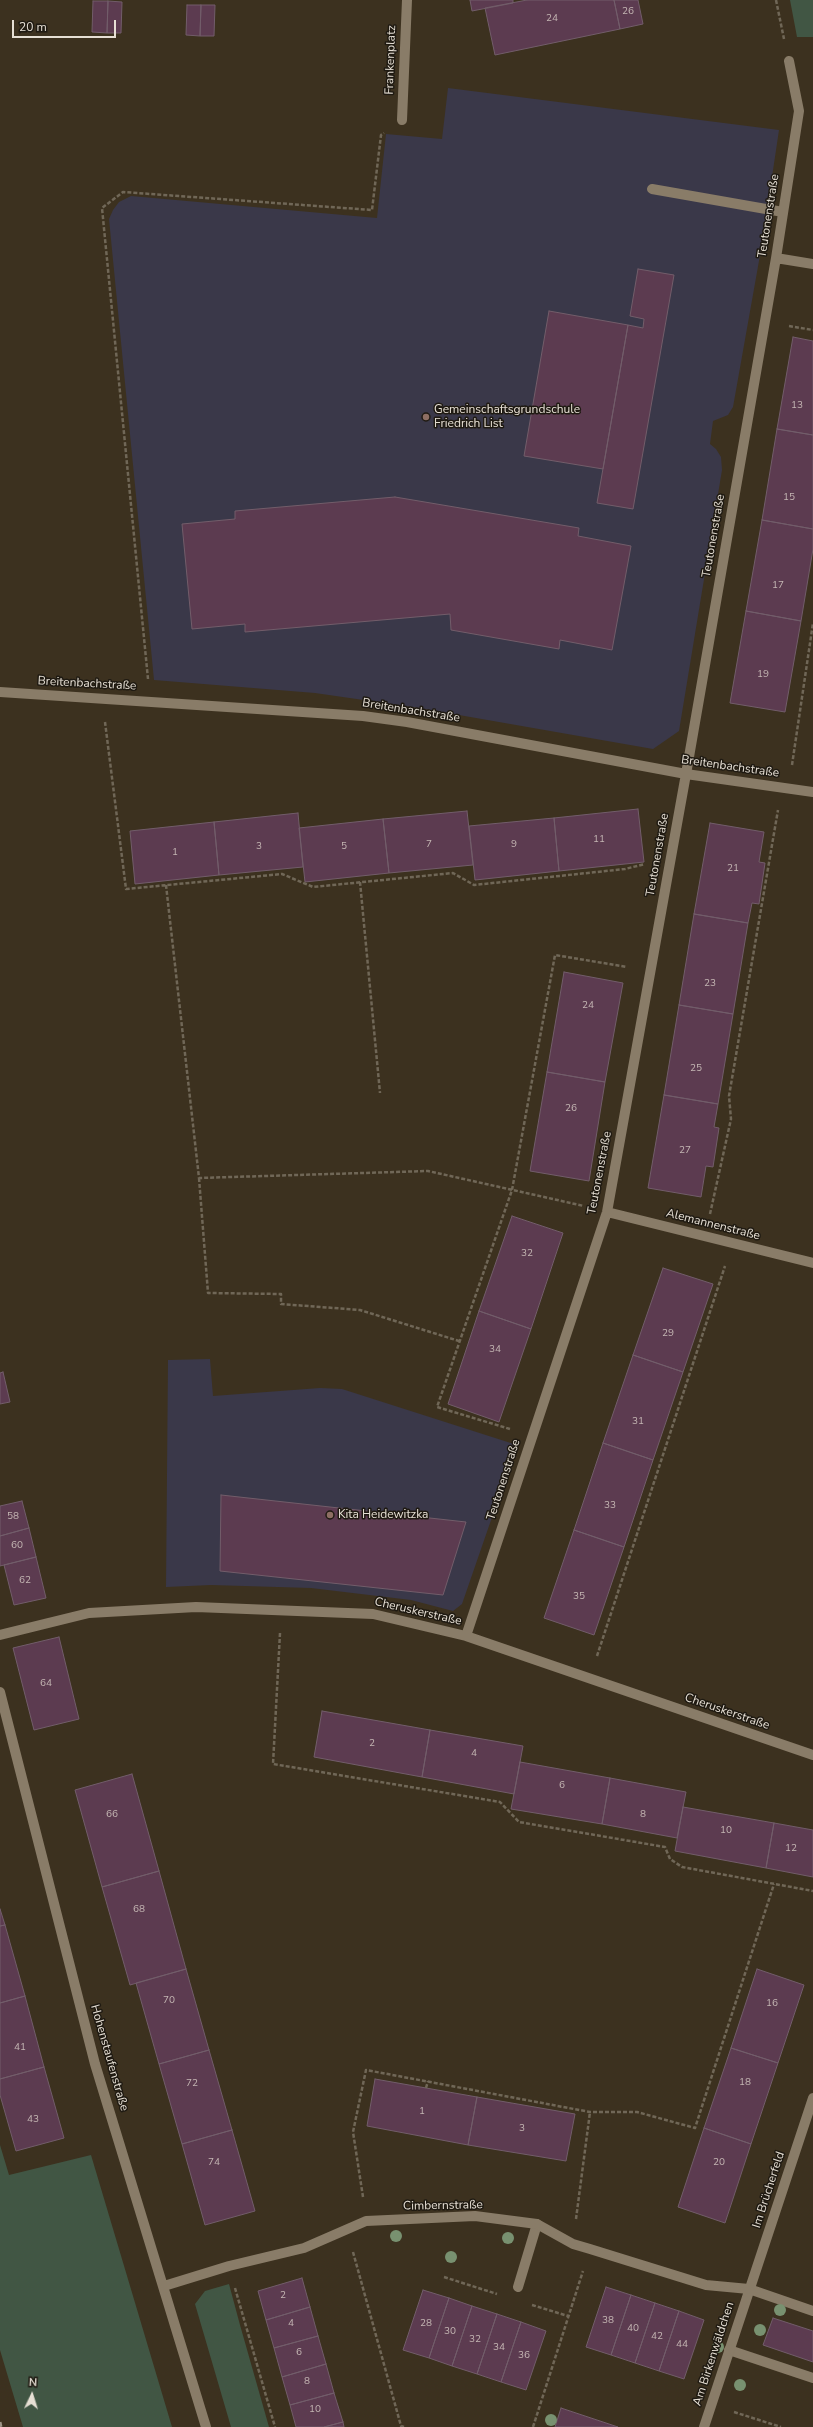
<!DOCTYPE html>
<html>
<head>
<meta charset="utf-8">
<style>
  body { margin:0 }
  #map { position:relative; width:813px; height:2427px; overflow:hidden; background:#3c311f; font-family:"Nunito Sans",sans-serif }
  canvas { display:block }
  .north { position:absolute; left:12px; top:2375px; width:40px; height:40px; -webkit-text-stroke:3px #1f1a12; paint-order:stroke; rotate:4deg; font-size:11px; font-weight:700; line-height:16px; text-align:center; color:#e6dfd4 }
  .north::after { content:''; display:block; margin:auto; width:14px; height:18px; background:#e6dfd4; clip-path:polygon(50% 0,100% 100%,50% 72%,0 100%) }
  .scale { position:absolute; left:12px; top:20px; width:104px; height:18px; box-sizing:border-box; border:2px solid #e6dfd4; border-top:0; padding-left:5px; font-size:12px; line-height:14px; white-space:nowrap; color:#e6dfd4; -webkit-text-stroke:3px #1f1a12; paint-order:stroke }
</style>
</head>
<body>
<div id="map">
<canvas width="813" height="2427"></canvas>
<div class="north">N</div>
<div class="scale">20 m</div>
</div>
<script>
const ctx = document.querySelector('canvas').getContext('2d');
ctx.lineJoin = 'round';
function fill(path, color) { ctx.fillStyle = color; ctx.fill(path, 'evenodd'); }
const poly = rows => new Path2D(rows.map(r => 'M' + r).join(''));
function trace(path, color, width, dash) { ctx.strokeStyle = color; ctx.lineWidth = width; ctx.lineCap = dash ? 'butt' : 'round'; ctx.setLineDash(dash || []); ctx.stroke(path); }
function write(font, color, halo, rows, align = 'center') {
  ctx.font = font + ' "Nunito Sans",sans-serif'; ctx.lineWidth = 3; ctx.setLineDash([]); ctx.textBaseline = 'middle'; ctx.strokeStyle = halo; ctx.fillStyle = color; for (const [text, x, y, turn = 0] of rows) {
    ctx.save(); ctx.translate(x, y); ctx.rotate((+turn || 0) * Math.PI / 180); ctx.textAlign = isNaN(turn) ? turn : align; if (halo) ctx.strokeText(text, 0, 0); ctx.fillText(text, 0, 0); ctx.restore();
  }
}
fill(poly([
  [448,88,779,130,762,244,733,407,728,415,713,421,710,444,716,449,721,457,722,470,679,731,653,749,419,708,315,693,154,680,109,219,113,210,119,202,131,196,377,218,386,134,442,139],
  [210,1359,213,1396,320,1388,342,1389,517,1445,462,1604,453,1611,411,1600,311,1588,211,1585,166,1587,168,1360]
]), '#3a3849');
fill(poly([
  [790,0,813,0,813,37,797,37],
  [0,2145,9,2175,91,2155,172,2427,23,2427,0,2350],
  [229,2284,240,2325,269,2427,231,2427,195,2304,205,2291]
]), '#415644');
const building = poly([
  [470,0,513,0,513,3,472,11,470,0],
  [527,0,614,0,620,29,495,55,485,8,527,0],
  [614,0,638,0,643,24,620,29,614,0],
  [93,1,108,1,107,33,92,32,93,1],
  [108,1,122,2,121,33,107,33,108,1],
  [187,5,201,5,200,36,186,35,187,5],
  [201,5,215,5,214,36,200,36,201,5],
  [638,269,674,275,633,509,597,503,628,325,643,328,644,319,630,316,638,269],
  [549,311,628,325,603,469,524,456,549,311],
  [793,337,813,341,813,435,777,429,793,337],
  [777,429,813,435,813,529,762,520,777,429],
  [395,497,579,528,578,536,631,546,612,650,560,640,559,649,451,630,450,614,245,632,245,624,192,629,182,524,235,519,235,511,395,497],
  [762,520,813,529,813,549,801,621,746,611,762,520],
  [746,611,801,621,785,712,730,703,746,611],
  [638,809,644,862,559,871,554,818,638,809],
  [467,811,473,865,389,873,383,819,467,811],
  [298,813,303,867,219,875,214,822,298,813],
  [554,818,559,871,475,880,469,826,554,818],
  [383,819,389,873,305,882,299,828,383,819],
  [214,822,219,875,135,884,130,831,214,822],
  [710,823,764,832,759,862,765,863,759,904,752,903,748,923,694,914,710,823],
  [694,914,748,923,733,1014,679,1005,694,914],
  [564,972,623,983,605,1082,547,1072,564,972],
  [679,1005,733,1014,718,1104,664,1095,679,1005],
  [547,1072,605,1082,589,1181,530,1171,547,1072],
  [664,1095,718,1104,714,1127,719,1128,713,1167,706,1166,701,1197,648,1188,664,1095],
  [512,1216,563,1233,531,1329,479,1311,512,1216],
  [663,1268,713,1284,683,1372,633,1355,663,1268],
  [479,1311,531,1329,499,1422,448,1404,479,1311],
  [633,1355,683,1372,653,1460,603,1443,633,1355],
  [3,1372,10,1402,0,1404,0,1373,3,1372],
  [603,1443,653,1460,624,1547,574,1530,603,1443],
  [221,1495,466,1522,443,1595,220,1571,221,1495],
  [22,1501,29,1528,0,1536,0,1506,22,1501],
  [29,1528,36,1557,0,1566,0,1536,29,1528],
  [574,1530,624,1547,594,1635,544,1618,574,1530],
  [36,1557,46,1598,14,1605,4,1565,36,1557],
  [59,1637,79,1719,34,1730,13,1648,59,1637],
  [322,1711,430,1730,422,1777,314,1757,322,1711],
  [430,1730,523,1746,514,1794,422,1777,430,1730],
  [520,1762,610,1778,602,1824,511,1809,520,1762],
  [132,1774,159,1871,102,1887,75,1790,132,1774],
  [610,1778,686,1792,677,1838,602,1824,610,1778],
  [683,1807,774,1823,766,1868,675,1851,683,1807],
  [774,1823,813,1830,813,1877,766,1868,774,1823],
  [159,1871,186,1969,130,1985,102,1887,159,1871],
  [0,1909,5,1925,0,1926,0,1909],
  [5,1925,25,1996,0,2003,0,1926,5,1925],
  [186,1969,209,2050,159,2064,136,1983,186,1969],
  [757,1969,804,1985,778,2063,731,2048,757,1969],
  [25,1996,44,2067,0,2079,0,2003,25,1996],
  [731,2048,778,2063,751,2144,704,2128,731,2048],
  [209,2050,232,2130,182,2144,159,2064,209,2050],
  [44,2067,64,2138,16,2151,0,2095,0,2079,44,2067],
  [375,2079,477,2097,468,2145,367,2126,375,2079],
  [477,2097,575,2114,566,2161,468,2145,477,2097],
  [704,2128,751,2144,725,2223,678,2207,704,2128],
  [232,2130,255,2211,205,2225,182,2144,232,2130],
  [302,2278,310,2307,266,2320,258,2291,302,2278],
  [606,2287,631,2295,611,2355,586,2347,606,2287],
  [423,2290,449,2298,429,2358,403,2350,423,2290],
  [631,2295,655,2303,635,2363,611,2355,631,2295],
  [449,2298,472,2306,452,2366,429,2358,449,2298],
  [655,2303,679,2311,659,2371,635,2363,655,2303],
  [472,2306,497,2314,477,2374,452,2366,472,2306],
  [310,2307,318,2336,274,2348,266,2320,310,2307],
  [679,2311,704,2320,684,2379,659,2371,679,2311],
  [497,2314,521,2322,501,2382,477,2374,497,2314],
  [773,2318,813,2331,813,2362,763,2345,773,2318],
  [521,2322,546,2331,526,2390,501,2382,521,2322],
  [318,2336,326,2364,282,2377,274,2348,318,2336],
  [326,2364,334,2393,290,2405,282,2377,326,2364],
  [334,2393,343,2422,324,2427,296,2427,290,2405,334,2393],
  [561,2408,618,2427,555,2427,561,2408],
  [343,2422,344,2427,324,2427,343,2422]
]);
fill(building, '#5c3b50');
trace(building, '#725d6a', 1);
trace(poly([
  [776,0,784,39],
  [789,326,813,330],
  [148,679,102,208,123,192,372,210,381,135,384,133],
  [105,722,126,889,282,874,313,887,453,873,474,885,625,869,645,864],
  [792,765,813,623],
  [360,882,380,1093],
  [166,885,199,1178,428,1171,584,1206],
  [199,1178,208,1293,281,1294,281,1304,360,1310,459,1341],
  [710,1214,731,1119,729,1096,778,810],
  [510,1429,437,1407,512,1190,555,955,627,967],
  [280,1633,273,1764,500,1802,519,1822,665,1847,670,1859,682,1867,813,1891],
  [597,1656,725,1266],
  [426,2088,428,2081],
  [363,2197,353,2132,366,2070,590,2112,637,2112,695,2128,774,1884],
  [576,2219,590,2112],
  [353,2252,401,2426,404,2427],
  [444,2277,497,2294],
  [235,2288,275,2427],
  [532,2305,568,2316],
  [734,2412,781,2427],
  [533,2427,583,2271]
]), '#706757', 2.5, [4, 2]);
trace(poly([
  [652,189,783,212],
  [518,2287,537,2224],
  [729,2350,813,2378]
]), '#897c68', 10);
trace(poly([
  [402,120,407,0],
  [776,258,813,264],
  [0,692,363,716,407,722,686,774,813,792],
  [607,1212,813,1263],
  [0,1635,89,1613,196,1607,373,1614,466,1636,813,1755],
  [466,1636,607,1212,686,774,776,258,799,111,789,61],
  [0,1692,95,2064,206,2427],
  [164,2286,229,2266,304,2248,366,2221,475,2216,537,2224,573,2244,590,2249,706,2285,749,2289,813,2311],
  [704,2427,813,2098]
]), '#897c68', 10);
trace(poly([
  [0,2422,1,2427]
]), '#9d9486', 3, [5, 5]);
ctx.fillStyle = '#789170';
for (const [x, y] of [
  [396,2236],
  [508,2238],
  [451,2257],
  [780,2310],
  [760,2330],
  [718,2347],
  [740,2385],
  [551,2420]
]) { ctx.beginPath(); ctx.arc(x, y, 6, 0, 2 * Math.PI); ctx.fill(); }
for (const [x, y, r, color] of [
  [426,417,4,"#8d6e63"],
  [330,1515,4,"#8d6e63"]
]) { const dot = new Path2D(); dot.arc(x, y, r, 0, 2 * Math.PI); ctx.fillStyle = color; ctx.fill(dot); trace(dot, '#1f1a12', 1.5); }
write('10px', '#c4b6b3', null, [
  ["26",628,12],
  ["24",552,19],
  ["13",797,406],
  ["15",789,498],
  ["17",778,586],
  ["19",763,675],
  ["11",599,840],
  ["7",429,845],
  ["9",514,845],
  ["3",259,847],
  ["5",344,847],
  ["1",175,853],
  ["21",733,869],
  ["23",710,984],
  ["24",588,1006],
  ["25",696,1069],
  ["26",571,1109],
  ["27",685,1151],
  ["32",527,1254],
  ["29",668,1334],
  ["34",495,1350],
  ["31",638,1422],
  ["33",610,1506],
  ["58",13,1517],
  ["60",17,1546],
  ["62",25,1581],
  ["35",579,1597],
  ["64",46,1684],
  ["2",372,1744],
  ["4",474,1754],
  ["6",562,1786],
  ["66",112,1815],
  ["8",643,1815],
  ["10",726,1831],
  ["12",791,1849],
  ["68",139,1910],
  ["70",169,2001],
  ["16",772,2004],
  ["41",20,2048],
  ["18",745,2083],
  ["72",192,2084],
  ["1",422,2112],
  ["43",33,2120],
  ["3",522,2129],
  ["74",214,2163],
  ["20",719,2163],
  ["2",283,2296],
  ["38",608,2321],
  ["4",291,2324],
  ["28",426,2324],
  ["40",633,2329],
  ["30",450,2332],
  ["42",657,2337],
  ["32",475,2340],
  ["44",682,2345],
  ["34",499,2348],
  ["6",299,2353],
  ["36",524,2356],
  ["8",307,2382],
  ["10",315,2410]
]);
write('12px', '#e6dfd4', '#1f1a12', [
  ["Frankenplatz",391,60,-88],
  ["Teutonenstraße",769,216,-81],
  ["Teutonenstraße",714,536,-80],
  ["Breitenbachstraße",87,684,3],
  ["Breitenbachstraße",411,711,9],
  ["Breitenbachstraße",730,767,8],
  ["Teutonenstraße",658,855,-80],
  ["Teutonenstraße",600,1173,-79],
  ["Alemannenstraße",713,1225,14],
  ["Teutonenstraße",504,1480,-72],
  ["Cheruskerstraße",418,1612,13],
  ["Cheruskerstraße",727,1712,19],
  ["Hohenstaufenstraße",109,2058,74],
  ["Im Brücherfeld",769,2190,-72],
  ["Cimbernstraße",443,2206,-1],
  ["Am Birkenwäldchen",714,2354,-72]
]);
write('12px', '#e6dfd4', '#1f1a12', [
  ["Gemeinschaftsgrundschule",434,410],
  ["Friedrich List",434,424],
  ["Kita Heidewitzka",338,1515]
], 'left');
</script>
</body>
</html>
